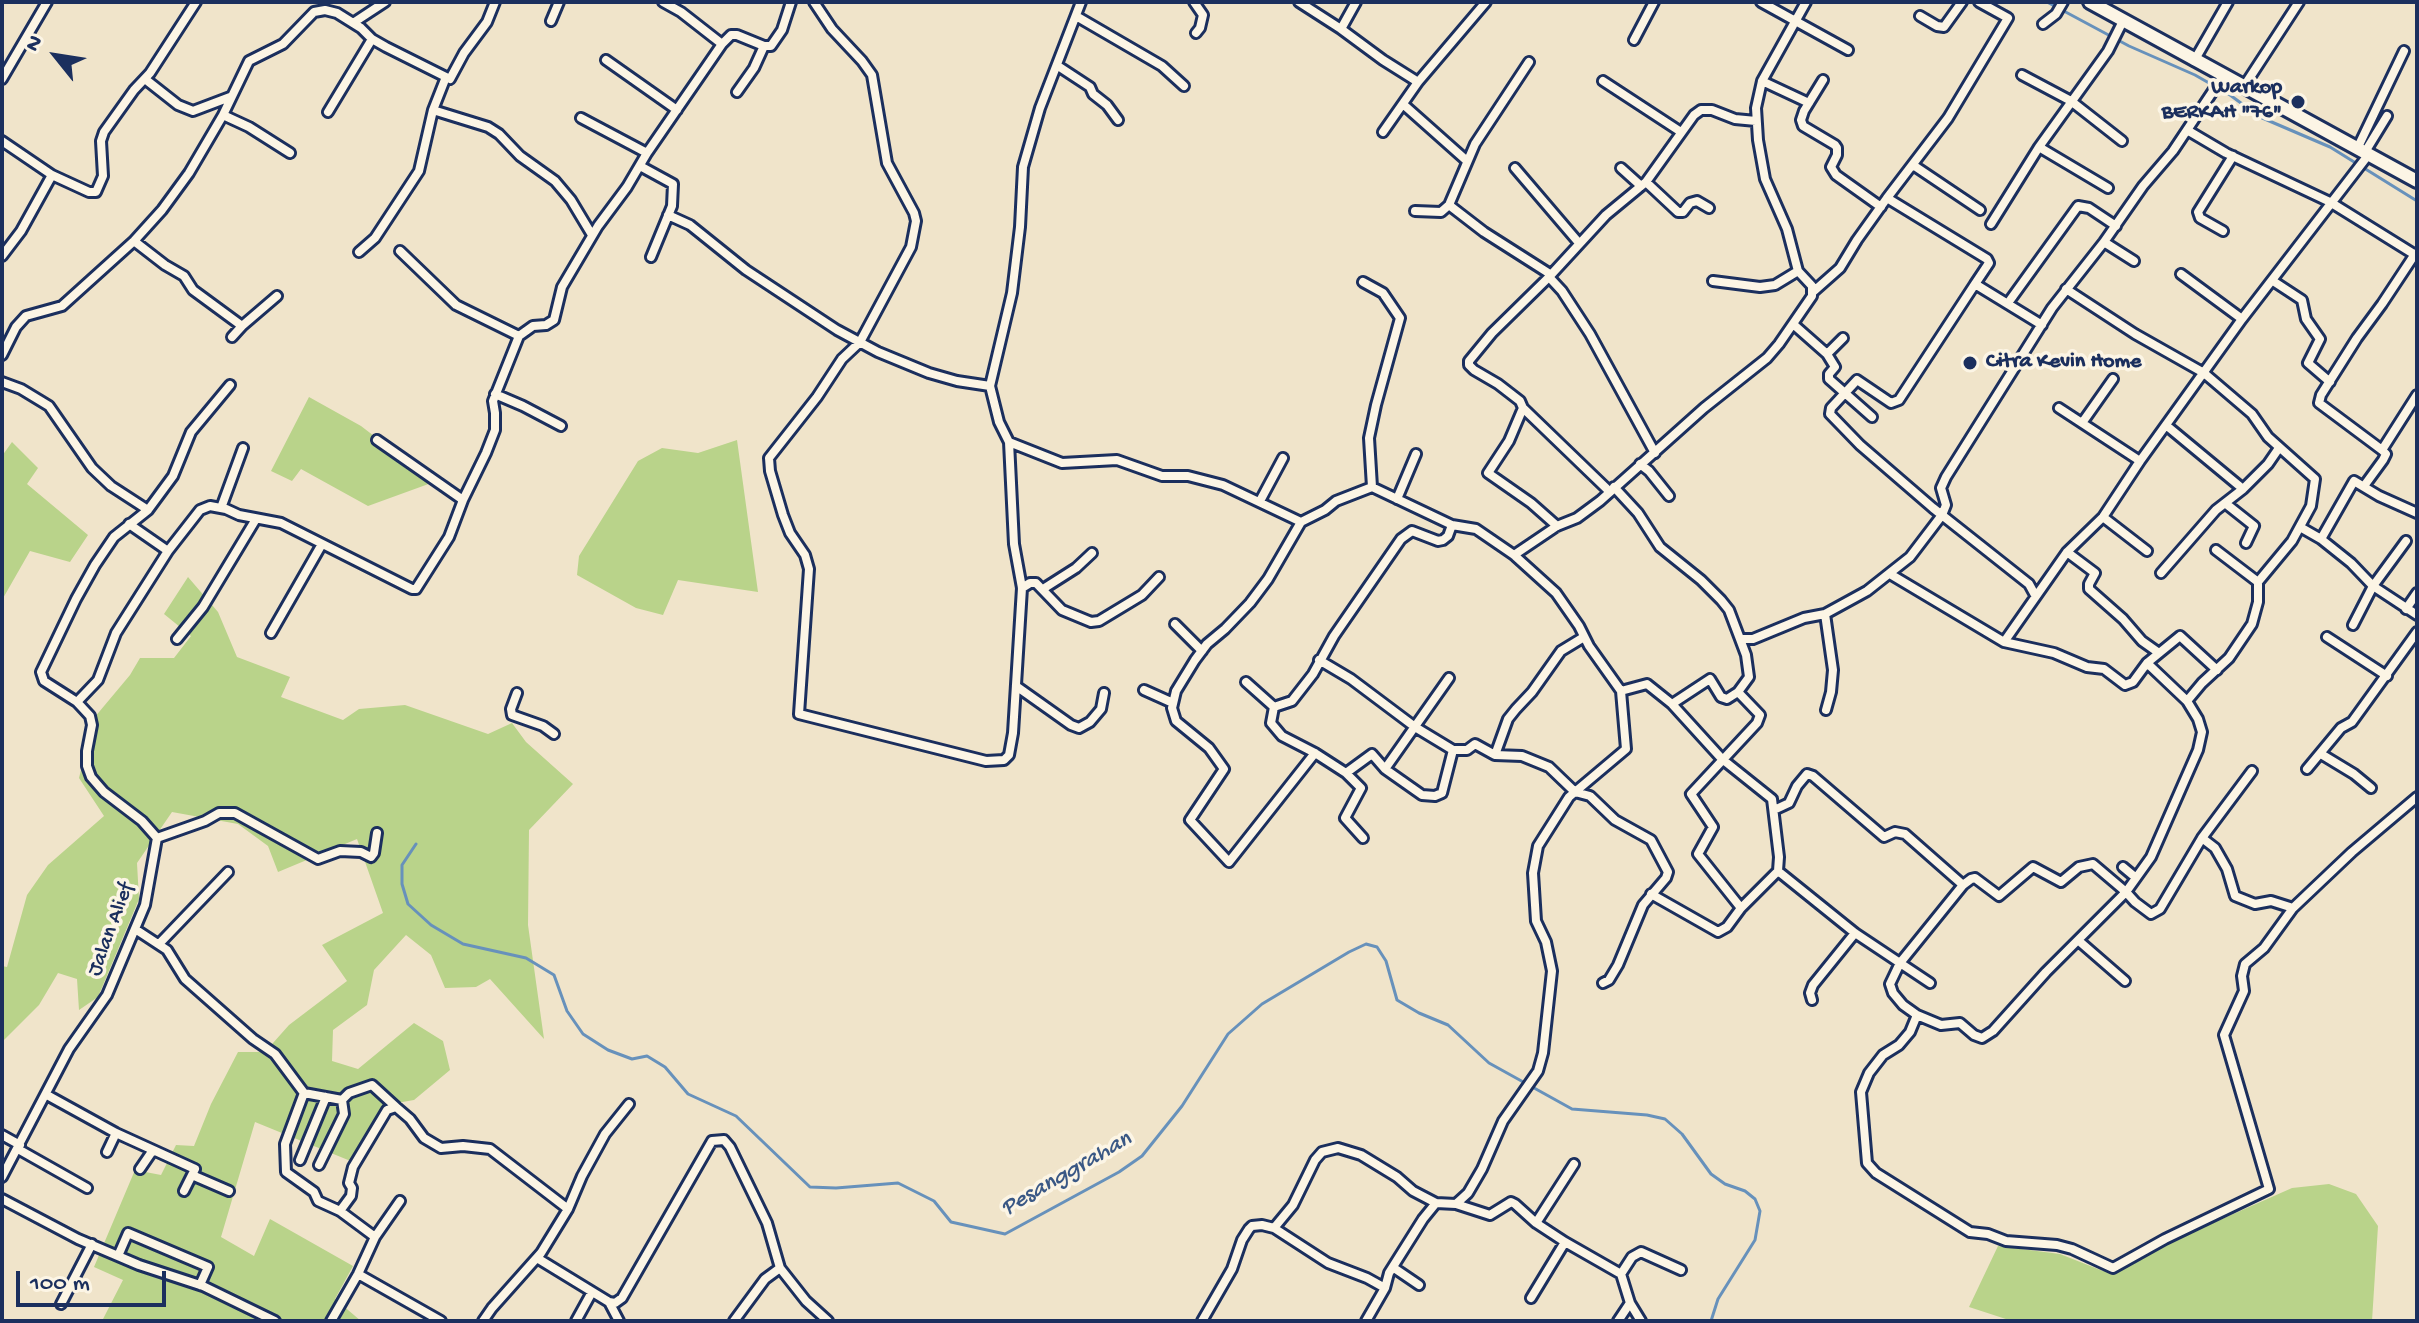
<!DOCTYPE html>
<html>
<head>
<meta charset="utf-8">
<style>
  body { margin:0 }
  #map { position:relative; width:2419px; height:1323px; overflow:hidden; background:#f0e4ca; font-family:"Gochi Hand",sans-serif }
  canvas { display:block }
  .frame { position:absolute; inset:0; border:4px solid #1b2f5e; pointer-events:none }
  .north { position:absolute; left:16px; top:16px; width:80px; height:80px; -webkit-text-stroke:6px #fcf5e5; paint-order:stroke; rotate:300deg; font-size:22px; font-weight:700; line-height:32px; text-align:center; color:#1b2f5e }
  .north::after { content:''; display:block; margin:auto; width:28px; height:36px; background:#1b2f5e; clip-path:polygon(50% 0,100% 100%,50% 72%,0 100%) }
  .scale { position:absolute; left:16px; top:1271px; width:150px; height:36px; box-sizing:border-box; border:4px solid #1b2f5e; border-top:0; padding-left:10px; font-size:24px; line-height:28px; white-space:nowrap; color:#1b2f5e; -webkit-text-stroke:6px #fcf5e5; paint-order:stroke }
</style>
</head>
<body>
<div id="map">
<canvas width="2419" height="1323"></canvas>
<div class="frame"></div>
<div class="north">N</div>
<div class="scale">100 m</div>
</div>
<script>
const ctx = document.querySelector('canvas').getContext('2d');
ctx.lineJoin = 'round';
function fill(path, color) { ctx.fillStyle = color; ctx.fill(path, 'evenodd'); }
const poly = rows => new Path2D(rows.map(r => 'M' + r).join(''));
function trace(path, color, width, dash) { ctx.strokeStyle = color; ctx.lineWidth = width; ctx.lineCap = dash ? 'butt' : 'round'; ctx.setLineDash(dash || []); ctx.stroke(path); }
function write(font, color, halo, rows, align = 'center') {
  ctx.font = font + ' "Gochi Hand",sans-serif'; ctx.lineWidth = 7; ctx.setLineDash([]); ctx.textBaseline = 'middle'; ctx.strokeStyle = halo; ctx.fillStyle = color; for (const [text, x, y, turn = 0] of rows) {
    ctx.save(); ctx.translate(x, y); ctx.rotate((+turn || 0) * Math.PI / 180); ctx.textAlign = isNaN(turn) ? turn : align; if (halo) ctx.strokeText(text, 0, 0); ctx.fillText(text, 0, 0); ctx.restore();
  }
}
fill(poly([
  [309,397,361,426,434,482,368,506,301,469,292,481,271,471],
  [737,440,758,592,678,580,663,615,636,608,577,575,579,556,638,461,662,448,698,453],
  [12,442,38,468,27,484,88,535,70,562,30,551,2,600,2,456],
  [188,577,218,612,237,657,290,677,281,697,343,720,359,709,405,705,488,734,512,723,526,742,573,784,529,830,528,925,544,1039,490,979,476,987,445,988,431,955,406,935,374,970,367,1005,333,1030,332,1061,358,1069,414,1023,443,1041,450,1070,414,1100,385,1105,353,1162,255,1122,221,1237,254,1256,270,1219,353,1266,335,1299,361,1321,102,1321,123,1280,94,1267,135,1170,161,1175,176,1145,194,1146,211,1104,238,1052,265,1052,289,1025,347,981,322,945,383,913,357,839,278,872,268,846,238,824,172,812,137,863,139,899,98,997,79,1010,77,979,58,973,39,1005,2,1042,2,966,7,967,27,895,48,865,104,816,79,778,94,718,130,675,140,658,174,658,191,636,164,614],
  [2329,1184,2356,1194,2378,1226,2372,1321,2012,1321,1969,1307,1998,1246,2060,1254,2103,1271,2130,1266,2170,1242,2292,1188]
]), '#b9d38a');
trace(poly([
  [2047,2,2129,46,2195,75,2230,95,2260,117,2330,147,2417,201],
  [416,844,402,865,402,884,408,904,431,925,463,944,526,958,554,975,567,1011,583,1034,608,1050,632,1059,647,1056,665,1067,688,1094,736,1116,810,1187,836,1188,898,1183,934,1201,951,1222,1005,1234,1119,1172,1142,1156,1182,1106,1228,1034,1262,1004,1349,952,1366,944,1377,947,1386,961,1397,1000,1419,1013,1448,1025,1489,1063,1572,1109,1647,1115,1665,1119,1682,1134,1711,1174,1725,1184,1745,1191,1755,1199,1760,1211,1755,1240,1718,1299,1711,1321]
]), '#6791bb', 3);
const minor = poly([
  [663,2,681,12,722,44],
  [814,2,832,29,862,61,872,75,887,163,914,213,916,221,911,247,860,342,842,359,817,397,769,458,770,471,783,515,790,533,805,555,809,569,799,714,986,761,1004,760,1009,755,1013,733,1022,588,1014,544,1009,442,999,422,990,386,1012,293,1020,227,1023,167,1040,108,1081,2],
  [1194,2,1203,15,1200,28,1196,33],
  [1299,2,1341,29],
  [1356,2,1341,29,1383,60,1418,82],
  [1761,2,1848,50],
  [1076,16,1162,66,1184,86],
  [1920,16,1937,26,1944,27,1962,2],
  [551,21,559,2],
  [353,23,385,2],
  [2043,24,2056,14,2063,2],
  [1634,40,1654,2],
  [606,60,677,110],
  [2194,61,2228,2],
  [1058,66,1090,87,1093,94,1107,105,1118,120],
  [2022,75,2071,101,2122,141],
  [2,79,47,2],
  [145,79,178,105,193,111,230,97],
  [1823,80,1804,111,1801,120,1803,126,1835,145,1837,148,1837,155,1831,167,1836,175,1881,207],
  [1603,81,1681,132],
  [1762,81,1809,103],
  [2243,88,2299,2],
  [737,92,754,68,764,46],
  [1404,105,1467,161],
  [433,110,488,127,499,134,520,156,555,181,571,200,592,235],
  [328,112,372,39],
  [223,115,249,127,290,153],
  [581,118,647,153],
  [2187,130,2226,153,2330,202,2417,256],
  [1383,132,1418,82,1486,2],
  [2,141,52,175,89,192,96,192,103,176,101,141,104,132,134,90,150,73,196,2],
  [2039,147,2108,188],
  [2358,147,2404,51],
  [2365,152,2387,116],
  [1913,165,1980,210],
  [640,166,673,184,672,206,651,257],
  [1515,168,1579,243],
  [1621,168,1641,186],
  [1646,182,1678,212,1683,212,1690,203,1697,201,1709,208],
  [1887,198,1948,118,2008,18,1979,2],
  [1449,205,1484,232,1550,274],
  [1415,211,1441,212,1449,205,1475,144,1529,62],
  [668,215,690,225,746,270,837,330,878,352,929,373,957,381,990,386],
  [1991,224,2039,147,2108,51,2123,21],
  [2223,231,2200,218,2198,212,2233,156],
  [134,241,165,265,184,276,193,290,242,326,232,337],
  [2104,242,2134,261],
  [400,251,456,305,519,336],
  [359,252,375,238,419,171,433,110,446,77],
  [2,256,21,231,52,175],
  [2181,274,2242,319],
  [1549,277,1562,291,1590,334,1655,453],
  [1713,281,1760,287,1775,285,1798,271],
  [2273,281,2302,300,2306,319,2320,339,2308,363,2330,382],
  [1363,282,1383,293,1400,318,1376,405,1369,438,1372,487],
  [1975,284,1899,400,1891,403,1857,380,1831,408,1830,414,1860,445,1933,508,2029,584,2035,595],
  [2066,289,2135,334,2204,373,2252,414,2268,437,2315,479,2311,506,2292,541,2258,582,2258,602,2252,624,2229,658,2202,683,2187,701],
  [1814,291,1840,268,1857,240,1887,198,1987,259,1989,263,1975,284,2042,325],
  [2008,303,2078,206,2089,208,2116,226],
  [1793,324,1827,354,1843,338],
  [242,326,277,296],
  [1827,354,1835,367,1829,374,1829,379,1872,417],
  [2,355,16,327,26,316,62,306,134,241,162,210,189,173,223,115,249,61,283,44,314,12,325,10,337,13,361,28,372,39,386,47,450,79,464,53,487,22,495,2],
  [2,382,21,389,49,406,92,468,111,486,148,510],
  [495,394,523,406,561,426],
  [1523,408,1609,491],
  [2059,408,2140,461],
  [2082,423,2113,379],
  [2167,426,2243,489],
  [377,440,463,500],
  [1009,442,1062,463,1117,460,1162,476,1188,476,1223,485,1301,522,1325,510,1336,501,1372,487,1452,525,1476,529,1514,555,1556,593,1579,626,1589,646,1621,691,1626,749,1569,797,1538,846,1533,873,1536,921,1546,942,1552,971,1543,1053,1538,1071,1503,1121,1482,1169,1468,1193,1456,1204,1436,1203,1413,1191,1397,1177,1361,1155,1338,1148,1322,1152,1315,1160,1293,1205,1274,1228,1262,1225,1252,1226,1249,1229,1242,1240,1232,1269,1202,1321],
  [2382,450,2319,403,2321,395,2357,338,2382,304,2415,254],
  [1640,464,1649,471,1669,496],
  [2364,486,2383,460,2386,454,2382,450,2417,395],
  [1614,487,1638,513,1660,547,1701,580,1721,600,1729,610,1740,639],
  [1397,499,1416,454],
  [1260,501,1283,458],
  [2225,503,2254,526,2246,543],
  [221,508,243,448],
  [2417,513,2379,496,2354,481,2321,539,2351,563,2373,586,2417,615],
  [2103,517,2147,551],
  [1301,522,1268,579,1250,603,1225,629,1207,644,1195,660,1176,691,1172,708,1176,721,1209,748,1224,769,1190,820,1229,862,1315,753],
  [129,524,168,551],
  [1557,526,1531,503,1488,473,1509,441,1523,408,1520,401,1498,384,1474,370,1469,365,1469,361,1492,333,1549,277,1606,215,1646,182,1694,115,1701,110,1712,110,1735,119,1756,121],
  [2300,527,2321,539],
  [2216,550,2258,582],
  [2067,552,2095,573,2089,584,2089,589,2123,619,2142,641,2159,653],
  [1514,555,1557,526,1577,518,1600,501,1704,408,1767,358,1779,344,1812,296,1812,286,1798,271,1787,229,1765,179,1758,140,1756,108,1762,81,1806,2],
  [2161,573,2216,510,2243,489,2268,464,2279,448],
  [1890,574,2004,642,2054,653,2087,667,2104,669,2125,685,2133,682,2147,663,2180,636,2217,670],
  [1022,588,1030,583,1036,583,1062,610,1091,622,1099,621,1142,595,1159,577],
  [1043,589,1076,568,1092,553],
  [2406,609,2417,593],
  [1825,614,1833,670,1831,692,1826,710],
  [1175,624,1202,651],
  [2353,625,2373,586,2406,541],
  [271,633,322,544],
  [2327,637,2387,676],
  [177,639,203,607,256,519],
  [2004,642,2067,552,2103,517,2140,461,2242,319,2369,154],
  [1319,660,1351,679,1415,727,1453,750],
  [1246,682,1274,707,1292,701,1313,674,1334,636,1401,539,1412,531,1438,541,1443,540,1448,536,1452,525],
  [1016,686,1071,725,1079,728,1090,722,1101,709,1104,693],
  [1144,690,1173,703],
  [1621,691,1647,684,1672,704,1710,679,1721,697,1727,699,1738,692,1749,677,1746,655,1740,639,1753,639,1804,618,1825,614,1867,591,1910,557,1942,515,1946,505,1941,488,1946,477,2052,308,2104,242,2143,186,2173,151,2223,76],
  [1738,692,1760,715,1757,723,1691,794,1713,827,1698,854,1741,908],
  [517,693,511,709,512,715,543,726,554,734],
  [77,702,98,680,116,633,168,551,200,510,210,506,226,509,239,515,281,523,412,589,416,589,449,537,463,500,486,453,495,430,495,413,493,401,519,336,533,326,546,325,554,320,562,287,598,226,627,187,647,153,722,44,731,35,737,35,764,46,771,46,782,30,791,2],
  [1672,704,1722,759,1772,799,1779,857,1778,871,1855,933,1900,963,1890,984,1893,993,1903,1005,1917,1015,1941,1025,1960,1023,1974,1035,1982,1038,1993,1031,2046,972,2126,892,2135,902,2151,914,2160,909,2202,838,2252,771],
  [1274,707,1271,723,1282,736,1315,753,1346,773,1361,788,1345,818,1363,838],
  [2321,754,2354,774,2371,788],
  [1495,755,1508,719,1516,709,1532,692,1561,651,1584,637],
  [1385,769,1422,795,1435,796,1442,793,1453,750,1467,750,1475,744,1495,755,1522,756,1549,767,1575,792,1590,796,1615,820,1651,840,1668,872,1666,878,1643,905,1618,965,1609,980,1603,983],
  [2307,769,2341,728,2352,722,2417,632],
  [1346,773,1372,754,1385,769,1449,678],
  [1774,810,1789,803,1797,786,1807,774,1813,776,1884,837,1895,832,1905,834,1963,885,1900,963,1930,983],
  [157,838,205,821,219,813,235,813,318,859,340,851,361,852,371,857,374,853,377,833],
  [2202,838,2215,848,2227,869,2235,896,2255,904,2271,901,2293,908],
  [2123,867,2135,877],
  [1963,885,1971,879,1975,878,1999,896,2033,867,2061,882,2079,867,2093,864,2126,892,2151,857,2198,750,2202,732,2198,719,2187,701,2147,663],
  [1651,894,1718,932,1727,927,1741,908,1778,871],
  [135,929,167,950,185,979,253,1039,275,1054,304,1093,285,1144,286,1172,314,1192,318,1201,340,1211,375,1237,358,1274,331,1321],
  [2079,941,2125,981],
  [159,944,228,872],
  [1812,1000,1810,993,1813,985,1855,933],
  [1917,1015,1910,1032,1899,1045,1883,1055,1869,1073,1861,1092,1867,1163,1876,1173,1970,1232,1988,1234,2006,1241,2057,1245,2072,1249,2113,1268,2165,1239,2269,1189,2224,1035,2244,991,2242,976,2245,964,2264,948,2293,908,2352,852,2417,797],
  [304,1093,342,1100,349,1093,372,1085,396,1107],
  [47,1095,116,1133,195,1169,192,1175,229,1191],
  [2,1135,20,1145],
  [18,1149,87,1188],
  [107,1152,116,1133],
  [300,1160,326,1097],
  [319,1165,344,1114,342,1100],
  [140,1169,153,1150],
  [2,1177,69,1049,107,995,145,905,157,838,142,821,104,792,91,777,87,766,87,751,92,725,90,716,77,702,44,681,41,672,76,599,95,565,114,537,148,510,173,476,191,432,230,385],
  [184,1191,192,1175],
  [2,1199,78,1239,139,1265,203,1286,275,1321],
  [1456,1204,1490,1215,1511,1202,1515,1204,1536,1223,1565,1242,1621,1274,1630,1303,1641,1321],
  [340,1211,351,1196,352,1188,349,1183,353,1167,387,1110,396,1107,410,1119,424,1138,441,1148,463,1146,490,1149,568,1209],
  [1536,1223,1574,1164],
  [1274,1228,1328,1263,1367,1278,1385,1288],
  [375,1237,400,1201],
  [118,1256,128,1233,208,1267,200,1285],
  [537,1258,609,1302,619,1321],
  [1394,1268,1419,1285],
  [358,1274,441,1321],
  [1621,1274,1632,1257,1641,1252,1681,1270],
  [1531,1298,1565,1242],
  [609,1302,615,1303,622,1298,712,1141,724,1140,730,1147,767,1223,780,1268,806,1301,828,1321],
  [61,1304,92,1244],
  [483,1321,492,1308,541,1253,568,1209,582,1176,605,1134,629,1104],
  [576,1321,592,1292],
  [734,1321,765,1279,780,1268],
  [1366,1321,1385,1288,1389,1273,1423,1219,1436,1203],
  [1618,1321,1630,1303]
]);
const secondary = poly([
  [2090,2,2417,181]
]);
trace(minor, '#1b2f5e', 14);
trace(secondary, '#1b2f5e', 18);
trace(minor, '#fcf5e5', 8);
trace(secondary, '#fcf5e5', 12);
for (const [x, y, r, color] of [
  [2298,102,8,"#1b2f5e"],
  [1970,363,8,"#1b2f5e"]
]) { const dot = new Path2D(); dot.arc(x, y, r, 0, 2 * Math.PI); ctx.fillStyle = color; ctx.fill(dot); trace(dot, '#fcf5e5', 3); }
write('bold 22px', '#1b2f5e', '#fcf5e5', [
  ["Warkop",2282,89],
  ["BERKAH \"76\"",2282,114],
  ["Citra Kevin Home",1986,363,"left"]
], 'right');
write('22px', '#1b2f5e', '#fcf5e5', [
  ["Jalan Alief",112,930,-70]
]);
write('italic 24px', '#3a5885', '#fcf5e5', [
  ["Pesanggrahan",1067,1175,-30]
]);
</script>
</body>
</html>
